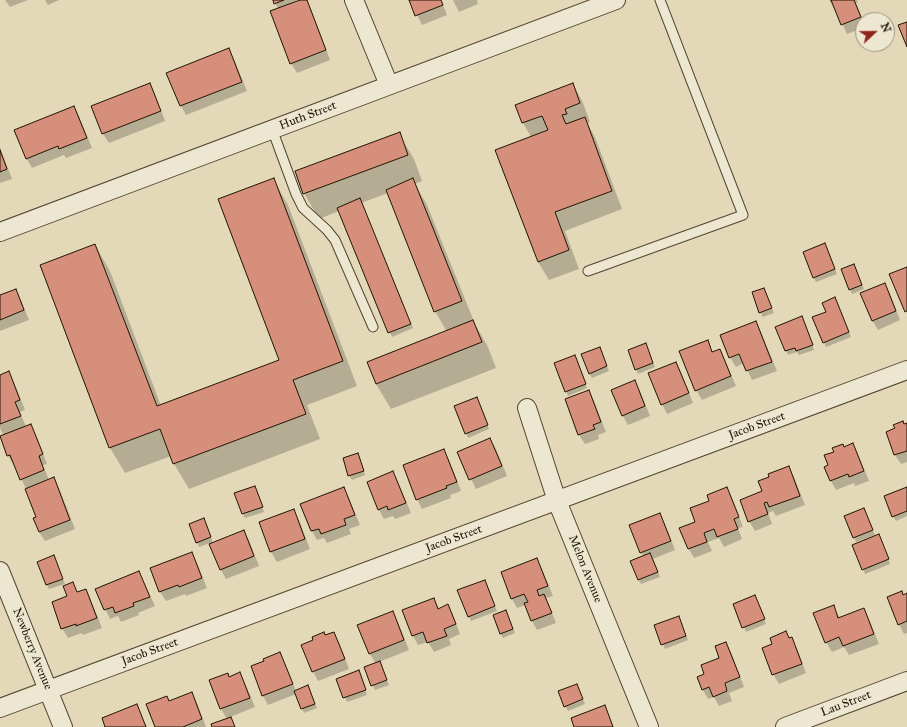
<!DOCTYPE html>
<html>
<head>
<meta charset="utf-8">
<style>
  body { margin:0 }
  #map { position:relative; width:907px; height:727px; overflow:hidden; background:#e3d9b8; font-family:"IM FELL Great Primer",serif }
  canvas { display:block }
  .north { position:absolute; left:855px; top:12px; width:40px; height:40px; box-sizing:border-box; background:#ede6d1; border:1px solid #9b927f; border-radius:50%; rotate:68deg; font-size:11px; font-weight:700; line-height:16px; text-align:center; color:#211403 }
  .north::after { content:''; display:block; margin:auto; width:14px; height:18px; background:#8f2418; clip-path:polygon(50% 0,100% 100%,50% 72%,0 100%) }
</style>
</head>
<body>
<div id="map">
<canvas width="907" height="727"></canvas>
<div class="north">N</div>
</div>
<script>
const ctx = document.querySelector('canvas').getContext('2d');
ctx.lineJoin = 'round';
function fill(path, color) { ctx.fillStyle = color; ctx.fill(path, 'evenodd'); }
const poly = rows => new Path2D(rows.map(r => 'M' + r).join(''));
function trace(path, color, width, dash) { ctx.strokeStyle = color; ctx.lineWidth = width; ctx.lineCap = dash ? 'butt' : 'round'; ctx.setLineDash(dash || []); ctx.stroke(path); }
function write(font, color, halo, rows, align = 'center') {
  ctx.font = font + ' "IM FELL Great Primer",serif'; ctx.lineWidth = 3; ctx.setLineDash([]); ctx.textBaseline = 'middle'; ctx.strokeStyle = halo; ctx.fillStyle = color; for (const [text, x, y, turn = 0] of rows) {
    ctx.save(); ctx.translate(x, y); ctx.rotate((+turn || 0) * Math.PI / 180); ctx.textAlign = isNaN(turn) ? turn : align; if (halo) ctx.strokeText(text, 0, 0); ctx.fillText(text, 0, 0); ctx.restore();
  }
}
fill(poly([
  [5,0,28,0,10,7],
  [45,0,59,0,48,5],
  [274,0,297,0,293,2,293,4,306,0,311,9,330,60,297,73,291,63,278,9],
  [410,0,441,0,447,15,422,25],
  [453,0,477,0,478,4,459,12],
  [829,0,857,0,858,2,856,3,863,21,863,28,847,34,836,9,835,10],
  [229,49,234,59,247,91,186,115,181,106],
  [149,84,155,94,165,121,109,143,103,134,93,107],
  [573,84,583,103,590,122,587,123,595,137,622,209,565,231,579,269,549,280,538,262,531,137,523,123,517,105],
  [74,107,79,116,92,148,66,158,64,155,32,168,27,159,15,130],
  [399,134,414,159,422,181,415,184,427,205,475,324,488,347,496,368,391,409,376,384,368,363,447,332,435,311,388,193,361,203,413,328,392,337,339,211,319,219,304,193],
  [0,147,12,179,0,183],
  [273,179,288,205,357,386,307,405,320,439,189,489,174,464,171,456,125,473,110,448,41,266,95,245,110,271,161,406,281,361],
  [825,244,837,274,816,282,814,278],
  [856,269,864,289,852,294,850,289],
  [884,284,890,294,900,320,878,330,872,320],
  [764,289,774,313,763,317,760,312],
  [15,290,21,300,29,320,0,331,0,296],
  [837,303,851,337,826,347,814,318,827,312],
  [756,322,761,332,777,371,752,380,744,363,736,367,730,357],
  [804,322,814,350,799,355,797,352,788,355,777,327],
  [707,342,713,353,720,350,725,360,736,386,702,400,696,390],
  [646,344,655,367,638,374,636,369],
  [602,353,609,371,592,378,590,374],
  [575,356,587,388,568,396,566,391],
  [676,363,681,372,693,403,667,414,662,404],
  [8,372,14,382,25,410,20,412,26,427,30,425,36,435,47,464,43,465,49,480,53,479,59,488,75,529,45,541,39,532,37,517,26,489,15,465,14,465,8,456,1,437,4,436,0,428,0,376],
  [634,381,640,391,650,416,628,425,623,416],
  [589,391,594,401,606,432,598,435,599,439,585,444,579,435,567,400],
  [479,403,489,429,468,438,466,433],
  [907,424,907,462,901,464,895,455,887,432],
  [490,439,496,449,507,476,476,489,458,452],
  [853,444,858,454,869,481,855,486,854,483,836,490,831,481,829,466,844,448],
  [443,451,449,460,461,491,450,495,451,498,422,509,417,499],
  [360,459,365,475,352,480,349,475],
  [788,467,794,477,805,505,776,516,773,511,768,513,772,524,755,531,749,521,770,477],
  [393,472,398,482,411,513,395,519,393,516,384,519,379,510],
  [255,487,264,512,245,518,243,514],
  [344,488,349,498,360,525,349,529,351,534,327,543,324,538,317,540,312,531,302,504],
  [727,489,732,498,743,527,738,528,742,539,724,547,719,538,708,542,712,551,694,558,689,549,696,522,711,501],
  [907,489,907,516,896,521,893,516],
  [864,509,875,535,856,542,845,516],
  [293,511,299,520,310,549,277,562,271,552,260,523],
  [660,514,665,524,675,550,653,559,660,577,641,584,639,580,644,557,641,552],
  [206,524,213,543,243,531,249,540,259,566,226,579,221,570,210,543,199,547,190,525],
  [881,540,890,564,865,574,863,569],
  [192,554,197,563,207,588,186,596,185,594,166,601,160,592],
  [54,557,65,584,49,589,47,585],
  [536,559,542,569,553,596,546,598,556,623,537,630,532,621,526,605,517,608,512,599],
  [139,572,155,606,138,613,139,615,121,622,118,616,110,619,96,590],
  [73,584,78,593,86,590,91,600,102,628,83,635,82,633,68,638,62,628,68,597],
  [487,585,497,611,471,621,469,616],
  [907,594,907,633,904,634,899,624,903,596],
  [434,599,439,609,448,606,453,615,460,634,449,639,451,645,434,652,428,642,418,645,413,636,403,611],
  [757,601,766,624,746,632,734,604],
  [833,606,840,618,864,609,869,619,879,644,849,655,844,647,832,652,826,642],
  [506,611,515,633,503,638,501,634],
  [393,612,398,622,409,650,379,662,389,685,375,690,365,668,376,664,370,654],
  [681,622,688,640,665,649,655,626],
  [333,633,339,642,349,669,318,681,313,671],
  [786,633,797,648,806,673,779,684,773,674,774,645],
  [726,643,731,652,744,687,729,693,732,701,719,706,714,697,708,699,703,690,706,675,721,659],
  [280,653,285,663,296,691,310,691,317,708,304,713,296,694,268,705,263,696,252,667,265,662],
  [240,673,245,683,255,707,230,717,235,727,213,727,227,719,221,709,210,681,229,678],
  [359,674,367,695,347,702,337,679],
  [577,685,585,704,568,711,565,706],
  [191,693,197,703,206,727,156,727,167,697,170,702],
  [137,706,147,727,106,727],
  [604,706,614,727,575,727]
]), '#0003');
const building = poly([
  [273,0,284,0,274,4,273,0],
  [300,0,307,0,326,50,290,64,270,11,300,0],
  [409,0,441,0,443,5,415,16,409,0],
  [831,0,854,0,861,17,841,25,831,0],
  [907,22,907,47,898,25,907,22],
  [229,48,242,82,180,106,166,73,229,48],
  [150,83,161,111,102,134,91,106,150,83],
  [573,83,580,103,565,109,567,114,562,115,566,124,585,117,612,191,555,212,569,250,538,262,495,150,548,130,542,116,522,123,515,105,573,83],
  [74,106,87,138,59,149,58,146,26,159,14,130,74,106],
  [400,132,408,155,303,194,295,171,400,132],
  [0,150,7,169,0,172,0,150],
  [274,178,343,361,293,380,306,414,173,464,160,429,109,448,40,265,95,244,157,406,279,360,218,199,274,178],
  [413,178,462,301,434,312,386,190,413,178],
  [360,198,411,324,388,333,337,208,360,198],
  [825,243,835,269,813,278,803,252,825,243],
  [854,264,862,285,849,290,841,269,854,264],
  [907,267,907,311,905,312,889,274,907,267],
  [885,283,896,311,872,321,860,293,885,283],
  [764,288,772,308,759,313,752,292,764,288],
  [16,289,24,310,0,320,0,295,16,289],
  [835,297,849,332,823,343,812,317,826,312,822,303,835,297],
  [802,316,813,345,796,351,795,348,785,351,775,327,802,316],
  [473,320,482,342,376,384,367,362,473,320],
  [756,321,772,362,746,371,739,354,729,358,720,335,756,321],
  [708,340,712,352,720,349,731,376,695,391,679,351,708,340],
  [646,343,653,363,635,370,628,350,646,343],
  [600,347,607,366,589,374,581,354,600,347],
  [575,355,586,384,565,392,554,363,575,355],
  [676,362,689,393,661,405,648,373,676,362],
  [9,371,20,400,15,402,21,416,0,424,0,375,9,371],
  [635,380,645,406,622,416,611,390,635,380],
  [589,390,601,422,593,425,595,429,578,435,565,399,589,390],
  [477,397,488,425,465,434,454,406,477,397],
  [903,421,904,424,907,423,907,451,894,455,886,432,895,428,893,425,903,421],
  [31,424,43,454,39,456,44,470,20,480,10,455,7,456,0,436,31,424],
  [490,438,502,466,469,480,457,452,490,438],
  [853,443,864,471,849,477,848,474,830,481,824,467,828,465,824,455,834,452,832,448,843,444,844,447,853,443],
  [444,449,457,482,446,486,447,488,416,500,403,465,444,449],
  [358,453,364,471,348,476,343,458,358,453],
  [789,466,800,496,769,507,767,502,764,503,768,514,748,522,740,500,762,491,758,481,769,477,768,474,789,466],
  [393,471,406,503,388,510,387,506,378,510,367,482,393,471],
  [54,477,70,520,39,532,33,518,36,517,25,489,54,477],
  [255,486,263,507,242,514,234,493,255,486],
  [344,487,355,515,344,519,346,525,321,534,319,529,311,531,300,504,344,487],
  [727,487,739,517,734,519,738,529,717,537,714,529,704,533,707,542,688,549,679,528,695,522,690,508,709,501,707,495,727,487],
  [907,487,907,511,892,517,884,496,907,487],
  [864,508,873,530,853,538,844,516,864,508],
  [294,509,305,539,270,552,259,522,294,509],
  [660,513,671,541,640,553,629,525,660,513],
  [204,518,211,537,196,543,189,524,204,518],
  [244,530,254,556,220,570,209,544,244,530],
  [879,534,889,559,862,570,852,545,879,534],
  [192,552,202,578,179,587,178,585,159,592,150,568,192,552],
  [650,553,658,572,638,580,630,561,650,553],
  [54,555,63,579,46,585,37,562,54,555],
  [537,558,548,586,537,590,539,596,544,594,552,613,531,621,524,603,528,602,524,594,511,599,501,572,537,558],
  [139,571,150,597,133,603,134,606,115,613,113,607,104,610,95,589,139,571],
  [485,580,495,606,468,617,457,590,485,580],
  [73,582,77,592,86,589,97,618,76,626,76,624,61,629,52,602,67,596,63,586,73,582],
  [902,591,903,595,907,593,907,621,898,625,887,597,902,591],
  [755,595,765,619,742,628,733,604,755,595],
  [434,598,438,609,448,604,456,624,444,629,447,636,427,643,423,632,412,636,402,610,434,598],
  [834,605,838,618,864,608,874,634,843,646,839,637,825,643,813,613,834,605],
  [506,610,513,629,500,634,493,615,506,610],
  [393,611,404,640,369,654,357,625,393,611],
  [679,616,686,636,661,645,654,625,679,616],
  [786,631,789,638,792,637,802,664,772,675,762,648,772,644,770,638,786,631],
  [324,632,325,635,334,632,345,659,312,672,301,645,313,640,312,637,324,632],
  [726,642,740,677,725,683,727,691,713,697,709,687,702,690,697,677,704,674,701,665,719,658,715,646,726,642],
  [280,652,293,684,262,696,251,666,264,661,263,659,280,652],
  [380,661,387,680,371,686,364,667,380,661],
  [359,670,366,690,343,698,336,679,359,670],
  [240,672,250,698,220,709,209,680,228,673,229,677,240,672],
  [577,684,583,699,564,707,558,691,577,684],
  [308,685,315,704,301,709,294,691,308,685],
  [192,692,202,719,183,727,155,727,146,704,167,696,169,701,192,692],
  [137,704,146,727,105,727,102,718,137,704],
  [605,705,613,727,574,727,571,718,605,705],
  [231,717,235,727,212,727,211,724,231,717]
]);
fill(building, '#d58f7b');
trace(building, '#211403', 1);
const service = poly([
  [272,129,296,194,303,208,327,230,335,240,373,327],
  [588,271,743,215,660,0]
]);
const minor = poly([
  [354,0,389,85],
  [0,232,616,0],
  [527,408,557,501,649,727],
  [0,571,63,727],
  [0,708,907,370],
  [785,727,907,681]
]);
trace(service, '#524530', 11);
trace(minor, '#524530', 20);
trace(service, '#ede6d1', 9);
trace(minor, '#ede6d1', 18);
write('12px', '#211403', '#ede6d1', [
  ["Huth Street",308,116,-21],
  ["Jacob Street",757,426,-20],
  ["Jacob Street",454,539,-20],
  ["Melon Avenue",585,569,68],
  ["Newberry Avenue",32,649,68],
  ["Jacob Street",150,652,-20],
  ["Lau Street",846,704,-21]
]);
</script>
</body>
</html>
